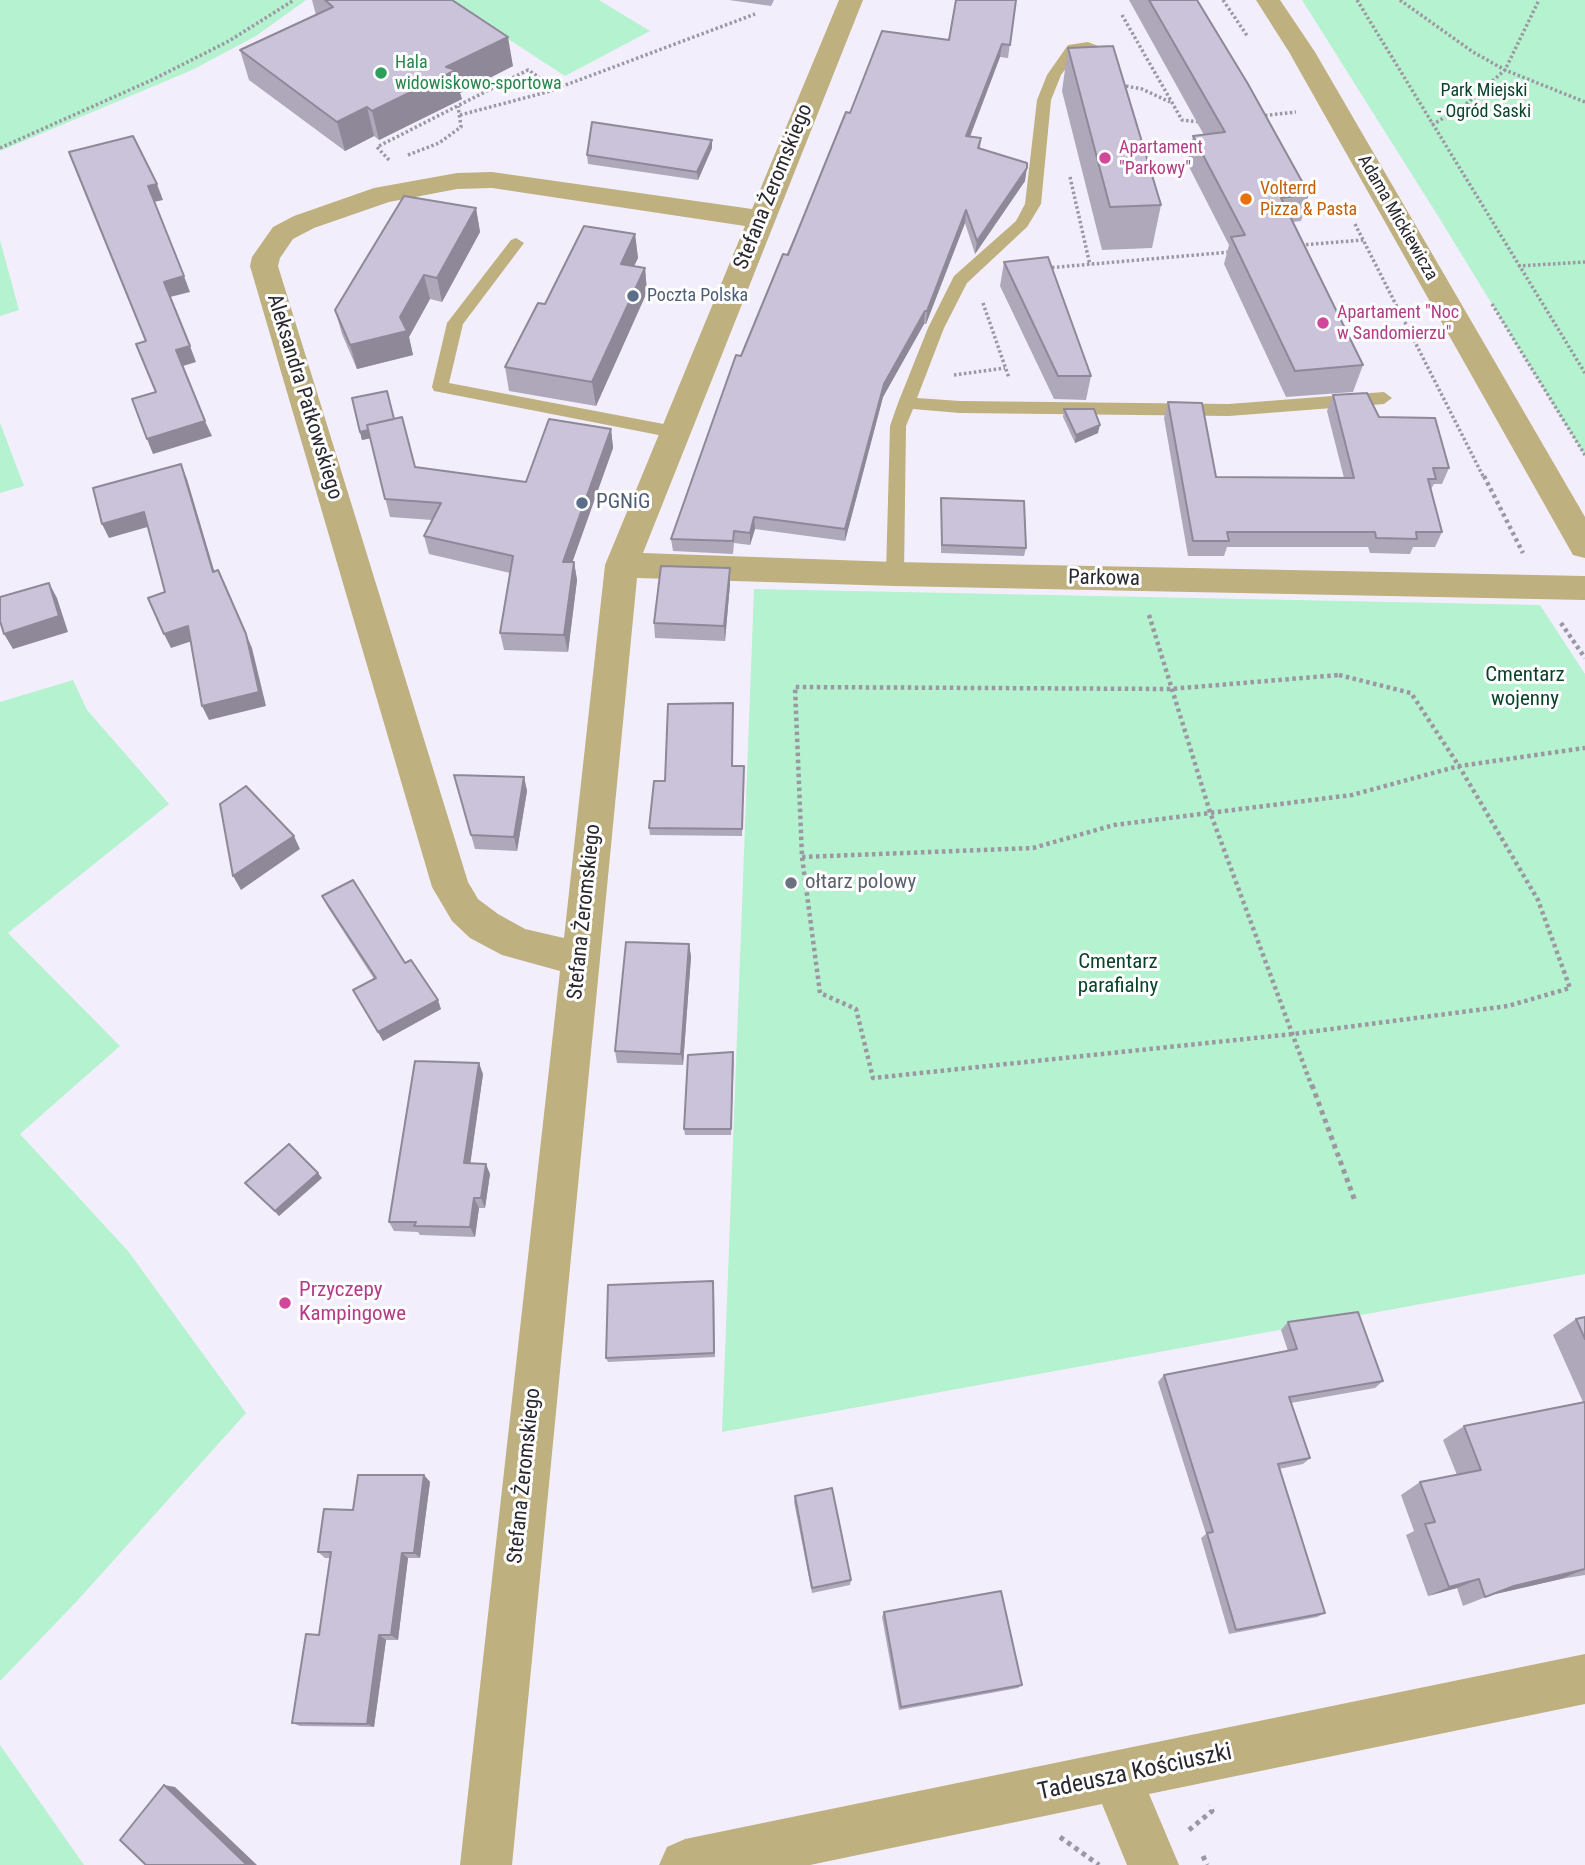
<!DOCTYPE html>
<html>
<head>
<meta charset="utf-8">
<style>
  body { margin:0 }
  canvas { display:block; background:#f3eefc }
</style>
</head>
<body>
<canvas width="1585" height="1865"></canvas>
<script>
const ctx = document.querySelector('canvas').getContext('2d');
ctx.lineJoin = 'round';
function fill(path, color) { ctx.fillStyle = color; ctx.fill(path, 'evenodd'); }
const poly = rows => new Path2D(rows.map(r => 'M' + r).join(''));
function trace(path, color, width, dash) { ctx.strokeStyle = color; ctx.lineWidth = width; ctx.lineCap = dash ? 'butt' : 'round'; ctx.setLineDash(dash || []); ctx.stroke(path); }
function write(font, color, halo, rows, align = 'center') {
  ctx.font = font + ' "Roboto Condensed",sans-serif'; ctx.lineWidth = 6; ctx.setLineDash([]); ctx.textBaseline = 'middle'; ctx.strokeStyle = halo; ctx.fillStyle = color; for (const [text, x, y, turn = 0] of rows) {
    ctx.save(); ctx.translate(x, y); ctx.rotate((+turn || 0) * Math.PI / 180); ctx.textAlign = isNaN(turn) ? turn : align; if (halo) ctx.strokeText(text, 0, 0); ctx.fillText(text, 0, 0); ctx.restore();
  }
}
fill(poly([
  [0,0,306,0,256,36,192,70,0,151],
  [448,0,599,0,650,31,565,76],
  [1302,0,1585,0,1585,456,1438,216],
  [0,240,19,310,0,316],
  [0,423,24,486,0,493],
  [754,589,1540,605,1585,674,1585,1274,722,1432],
  [73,680,87,710,169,804,8,933,120,1046,20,1134,128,1251,246,1413,77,1601,0,1681,0,702],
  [0,1745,84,1865,0,1865]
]), '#b5f2cf');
trace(poly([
  [1223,0,1248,37],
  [1357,0,1585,373],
  [1400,0,1473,52,1505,70,1585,102],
  [1122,15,1182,120,1202,122],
  [1126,86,1142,89,1170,102],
  [460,115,547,92,755,14],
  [1260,116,1296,112],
  [1432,125,1465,105,1505,70,1539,0],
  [0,148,154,79,229,41,294,0],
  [408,155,439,143,461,127,458,106],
  [389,160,377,147,528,70,557,89],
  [1070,177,1090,265],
  [1355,224,1484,478],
  [1301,245,1363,240],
  [1518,266,1585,262],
  [1047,268,1230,252],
  [983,303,1009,378],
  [1492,304,1585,455],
  [954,375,1005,368]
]), '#9c98a3', 3.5, [2.5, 2.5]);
trace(poly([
  [1484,476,1523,553],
  [1149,615,1210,812,1312,1087],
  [1561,623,1585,658],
  [1339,675,1411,693,1459,766,1538,900,1570,988,1508,1006,1293,1034,873,1078,856,1009,820,993,802,857,795,687,1170,689,1339,675],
  [802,857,1033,848,1114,825,1352,795,1459,766,1585,748]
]), '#9c98a3', 4.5, [3.5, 3.5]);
trace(poly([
  [1312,1085,1355,1201],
  [1189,1830,1212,1811,1210,1805],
  [1060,1837,1099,1865],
  [1203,1856,1207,1865]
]), '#9c98a3', 5, [4.5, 4.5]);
fill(poly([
  [1088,42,1103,48,1112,69,1105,73,1100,72,1092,53,1086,50,1078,52,1061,75,1051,100,1041,204,1027,227,967,283,944,328,917,398,960,401,1229,404,1384,392,1392,398,1384,404,1229,416,960,413,913,409,906,426,904,574,901,579,895,581,889,579,886,574,890,426,898,403,928,328,954,276,1016,221,1025,204,1037,100,1047,75,1068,45,1088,42],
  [516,238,524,243,463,324,449,383,674,426,683,432,680,436,674,438,434,391,432,387,447,323,511,240,516,238]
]), '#beb07f');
fill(poly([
  [839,0,863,0,643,553,895,562,1585,576,1585,600,895,586,637,578,512,1865,460,1865,560,971,502,955,470,938,452,921,432,887,250,266,252,257,273,227,294,216,374,188,457,173,492,172,752,209,839,0],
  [492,188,745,226,605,565,564,938,525,929,498,914,478,899,468,882,278,266,280,258,293,239,314,228,389,202,457,189,492,188],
  [1585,1654,1585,1704,1149,1794,1179,1865,1127,1865,1102,1804,810,1865,659,1865,667,1847,685,1839,1585,1654]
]), '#beb07f');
fill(poly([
  [1256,0,1280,0,1315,52,1585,517,1585,558,1573,555,1289,52,1256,0]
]), '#beb07f');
fill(poly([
  [312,0,452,0,513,66,460,93,462,99,379,140,374,136,345,151,249,80,240,50,316,15],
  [729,0,774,0,771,6],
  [1016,0,1008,58,1000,57,970,137,981,138,980,148,1025,181,975,254,965,223,926,324,924,324,883,397,845,541,755,529,750,545,734,543,733,554,673,551,671,539,741,356,850,113,949,40],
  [1129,0,1197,0,1309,194,1301,221,1293,222,1363,365,1353,392,1286,397,1224,264,1229,245,1187,163,1193,136,1204,135],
  [1068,48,1161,205,1152,248,1102,250,1062,91],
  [712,148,698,180,588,164,587,155],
  [476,208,480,232,442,302,430,299,409,337,413,355,357,369,342,334,335,310],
  [635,234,638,258,634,266,645,268,647,292,596,406,509,391,505,367,545,304],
  [1004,262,1091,376,1086,400,1054,399,1000,286],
  [387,391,394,419,402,417,415,467,526,482,549,419,611,429,613,448,572,562,574,562,577,580,568,652,504,650,500,633,510,573,429,554,424,536,432,520,390,517,370,438,362,440,352,398],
  [1333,395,1379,417,1449,468,1442,484,1434,484,1431,489,1442,532,1435,547,1413,547,1410,554,1370,553,1368,547,1227,547,1224,556,1188,556,1164,418,1168,402,1216,477,1344,478,1327,411],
  [1064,409,1098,433,1075,443,1063,417],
  [941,498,1026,548,1024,556,941,553],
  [730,568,730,584,725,641,655,638,654,623],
  [733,711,732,766,744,766,742,836,650,835,649,828,665,781],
  [454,775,524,777,527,791,517,851,475,849],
  [322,896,405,963,441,1009,383,1041,353,990,374,979,327,906],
  [689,944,691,957,683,1065,617,1063,615,1051],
  [734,1058,731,1135,685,1135,684,1129],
  [483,1074,470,1163,490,1174,485,1208,479,1208,475,1237,420,1235,418,1232,394,1231,389,1222],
  [322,1178,279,1216,245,1183],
  [714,1286,715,1357,608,1362,606,1358],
  [1585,1317,1585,1575,1561,1579,1491,1595,1463,1606,1457,1588,1428,1596,1406,1535,1414,1531,1401,1495,1420,1482,1457,1475,1443,1440,1464,1426,1583,1402,1553,1335,1576,1319],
  [1288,1322,1383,1381,1375,1388,1291,1403,1310,1458,1303,1464,1279,1469,1325,1613,1317,1617,1229,1634,1201,1538,1206,1534,1158,1382,1164,1375,1288,1351,1281,1330],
  [424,1475,430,1482,420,1558,408,1558,398,1640,386,1640,374,1727,300,1726,292,1723,319,1635,330,1558,325,1558,318,1552,353,1510],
  [795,1496,851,1580,850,1585,812,1593,794,1502],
  [884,1612,1022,1685,1018,1688,899,1710,882,1617]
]), '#afa8bb');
fill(poly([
  [508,37,513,66,460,93,462,99,379,140,372,111,446,67],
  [1002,44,1000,57,965,149,966,136],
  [367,107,374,136,345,151,337,122],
  [712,140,712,148,698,180,697,172],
  [1027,168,1025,181,975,254,977,241],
  [157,184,163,200,154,202,148,186],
  [476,208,480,232,442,302,437,278],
  [966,210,965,223,926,324,927,311],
  [635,234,638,258,623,288,621,264],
  [645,268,647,292,596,406,592,382],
  [424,275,430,299,409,337,413,355,357,369,350,345,400,317],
  [184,276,190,292,170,297,164,282],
  [925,311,924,324,883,397,845,541,845,529,884,384],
  [190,346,196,362,183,366,176,350],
  [205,421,212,436,153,454,147,439],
  [396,424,398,433,362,440,360,432],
  [1100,425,1098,433,1075,443,1076,435],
  [611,429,613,448,566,580,563,562],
  [181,464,187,479,219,587,213,572],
  [144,512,151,526,109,538,102,524],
  [754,517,755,529,750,545,750,533],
  [574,562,577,580,568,652,564,635],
  [730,568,730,584,725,641,724,626],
  [49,583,57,598,68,632,13,649,4,634],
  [188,626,195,640,171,648,164,634],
  [246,634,252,648,266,706,209,720,202,706],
  [524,777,527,791,517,851,514,837],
  [294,836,300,849,241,890,233,876],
  [689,944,691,957,683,1065,681,1054],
  [438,1000,441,1009,383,1041,378,1032],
  [479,1063,483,1074,469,1173,464,1163],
  [486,1164,490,1174,485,1208,481,1198],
  [318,1173,322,1178,279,1216,275,1211],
  [474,1198,479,1208,475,1237,470,1227],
  [424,1475,430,1482,420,1558,414,1553],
  [402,1553,408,1558,398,1640,391,1635],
  [1585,1569,1561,1579,1491,1595,1463,1606,1514,1586],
  [1479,1579,1457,1588,1428,1596,1449,1587],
  [379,1635,386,1640,374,1727,367,1724],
  [164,1785,175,1787,257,1865,247,1865]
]), '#8e8898');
const building = poly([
  [325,0,452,0,508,37,446,67,456,70,372,111,367,107,337,122,240,50,333,7,325,0],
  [956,0,1016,0,1010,45,1002,44,966,136,981,138,978,148,1027,163,1027,168,977,241,966,210,927,311,925,311,884,384,845,529,754,517,750,533,734,531,733,541,671,539,736,355,741,356,783,254,788,255,846,112,850,113,882,31,949,40,956,0],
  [1149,0,1197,0,1248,84,1309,194,1281,198,1363,365,1295,371,1231,237,1245,235,1193,136,1225,132,1149,0],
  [1113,46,1161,205,1110,207,1068,48,1113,46],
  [592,122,712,140,697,172,587,155,592,122],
  [133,136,157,184,148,186,184,276,164,282,190,346,176,350,205,421,147,439,132,399,156,392,136,344,146,341,69,152,133,136],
  [404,196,476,208,437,278,424,275,400,317,407,331,350,345,335,310,404,196],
  [584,226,635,234,621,264,645,268,592,382,505,367,538,303,545,304,584,226],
  [1048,257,1091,376,1058,376,1004,262,1048,257],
  [387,391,394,419,367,425,368,430,360,432,352,398,387,391],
  [1367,393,1379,417,1435,418,1449,468,1433,468,1436,479,1428,479,1442,532,1416,532,1417,539,1376,538,1375,532,1227,532,1229,541,1193,541,1168,402,1202,403,1216,477,1354,478,1333,395,1367,393],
  [1064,409,1094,409,1100,425,1076,435,1064,409],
  [402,417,415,467,526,482,549,419,611,429,563,562,574,562,564,635,500,633,513,556,424,536,441,503,385,499,367,425,402,417],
  [181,464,213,572,218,570,246,634,259,692,202,706,188,626,164,634,148,598,165,592,144,512,102,524,93,488,181,464],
  [941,498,1024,501,1026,548,942,545,941,498],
  [661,566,730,568,724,626,654,623,661,566],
  [49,583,59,616,4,634,0,621,0,597,49,583],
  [733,703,732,766,744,766,742,829,649,828,654,781,665,781,668,704,733,703],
  [454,775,524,777,514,837,471,835,454,775],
  [246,786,294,836,233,876,220,804,246,786],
  [353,880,405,963,411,960,438,1000,378,1032,353,990,376,978,322,896,353,880],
  [626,942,689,944,681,1054,615,1051,626,942],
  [733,1052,731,1129,684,1129,688,1055,733,1052],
  [415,1061,479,1063,464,1163,486,1164,481,1198,474,1198,470,1227,414,1226,416,1222,389,1222,415,1061],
  [289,1144,318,1173,275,1211,245,1183,289,1144],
  [713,1281,714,1353,606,1358,608,1285,713,1281],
  [1358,1312,1383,1381,1289,1397,1310,1458,1278,1464,1325,1613,1236,1630,1207,1533,1213,1532,1164,1375,1297,1349,1288,1322,1358,1312],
  [1585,1317,1585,1339,1576,1319,1585,1317],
  [1585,1402,1585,1569,1514,1586,1485,1597,1479,1579,1449,1587,1425,1524,1435,1522,1420,1482,1481,1470,1464,1426,1585,1402],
  [358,1475,424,1475,414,1553,402,1553,391,1635,379,1635,367,1724,292,1723,306,1634,319,1635,331,1552,318,1552,324,1509,353,1510,358,1475],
  [832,1488,851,1580,812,1588,795,1496,832,1488],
  [1001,1591,1022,1685,901,1707,884,1612,1001,1591],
  [164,1785,247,1865,146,1865,120,1840,164,1785]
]);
fill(building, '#cbc3d9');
trace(building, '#8e8898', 2);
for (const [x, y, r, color] of [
  [381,73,7,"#2e9e5b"],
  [1105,158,7,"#d1479c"],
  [1246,199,7,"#e8710a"],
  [633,296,7,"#5c6f8a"],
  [1323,323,7,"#d1479c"],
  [582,503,7,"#5c6f8a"],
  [791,883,7,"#6b7280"],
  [285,1303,7,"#d1479c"]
]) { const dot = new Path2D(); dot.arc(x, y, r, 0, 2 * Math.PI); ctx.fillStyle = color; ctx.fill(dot); trace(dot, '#fefefe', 2.5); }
write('18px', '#27864d', '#fefefe', [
  ["Hala",395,63],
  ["widowiskowo-sportowa",395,84]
], 'left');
write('18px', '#0a442a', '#fefefe', [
  ["Park Miejski",1484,91],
  ["- Ogród Saski",1484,112]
]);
write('18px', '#b23c85', '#fefefe', [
  ["Apartament",1119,148],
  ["\"Parkowy\"",1119,169],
  ["Apartament \"Noc",1337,313],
  ["w Sandomierzu\"",1337,334]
], 'left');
write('18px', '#c56008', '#fefefe', [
  ["Volterrd",1260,189],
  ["Pizza & Pasta",1260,210]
], 'left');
write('18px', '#2a272f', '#fefefe', [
  ["Adama Mickiewicza",1397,218,60]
]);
write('18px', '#4e5e75', '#fefefe', [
  ["Poczta Polska",647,296]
], 'left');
write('21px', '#2a272f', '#fefefe', [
  ["Stefana Żeromskiego",774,187,-68],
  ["Aleksandra Patkowskiego",304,397,73],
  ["Parkowa",1104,579,1],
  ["Stefana Żeromskiego",585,912,-84],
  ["Stefana Żeromskiego",525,1476,-84]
]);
write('21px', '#4e5e75', '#fefefe', [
  ["PGNiG",596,503]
], 'left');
write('21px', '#0a442a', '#fefefe', [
  ["Cmentarz",1525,676],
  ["wojenny",1525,700],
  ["Cmentarz",1118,963],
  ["parafialny",1118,987]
]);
write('21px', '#5b616d', '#fefefe', [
  ["ołtarz polowy",805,883]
], 'left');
write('21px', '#b23c85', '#fefefe', [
  ["Przyczepy",299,1291],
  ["Kampingowe",299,1315]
], 'left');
write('24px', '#2a272f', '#fefefe', [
  ["Tadeusza Kościuszki",1135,1773,-12]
]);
</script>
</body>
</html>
